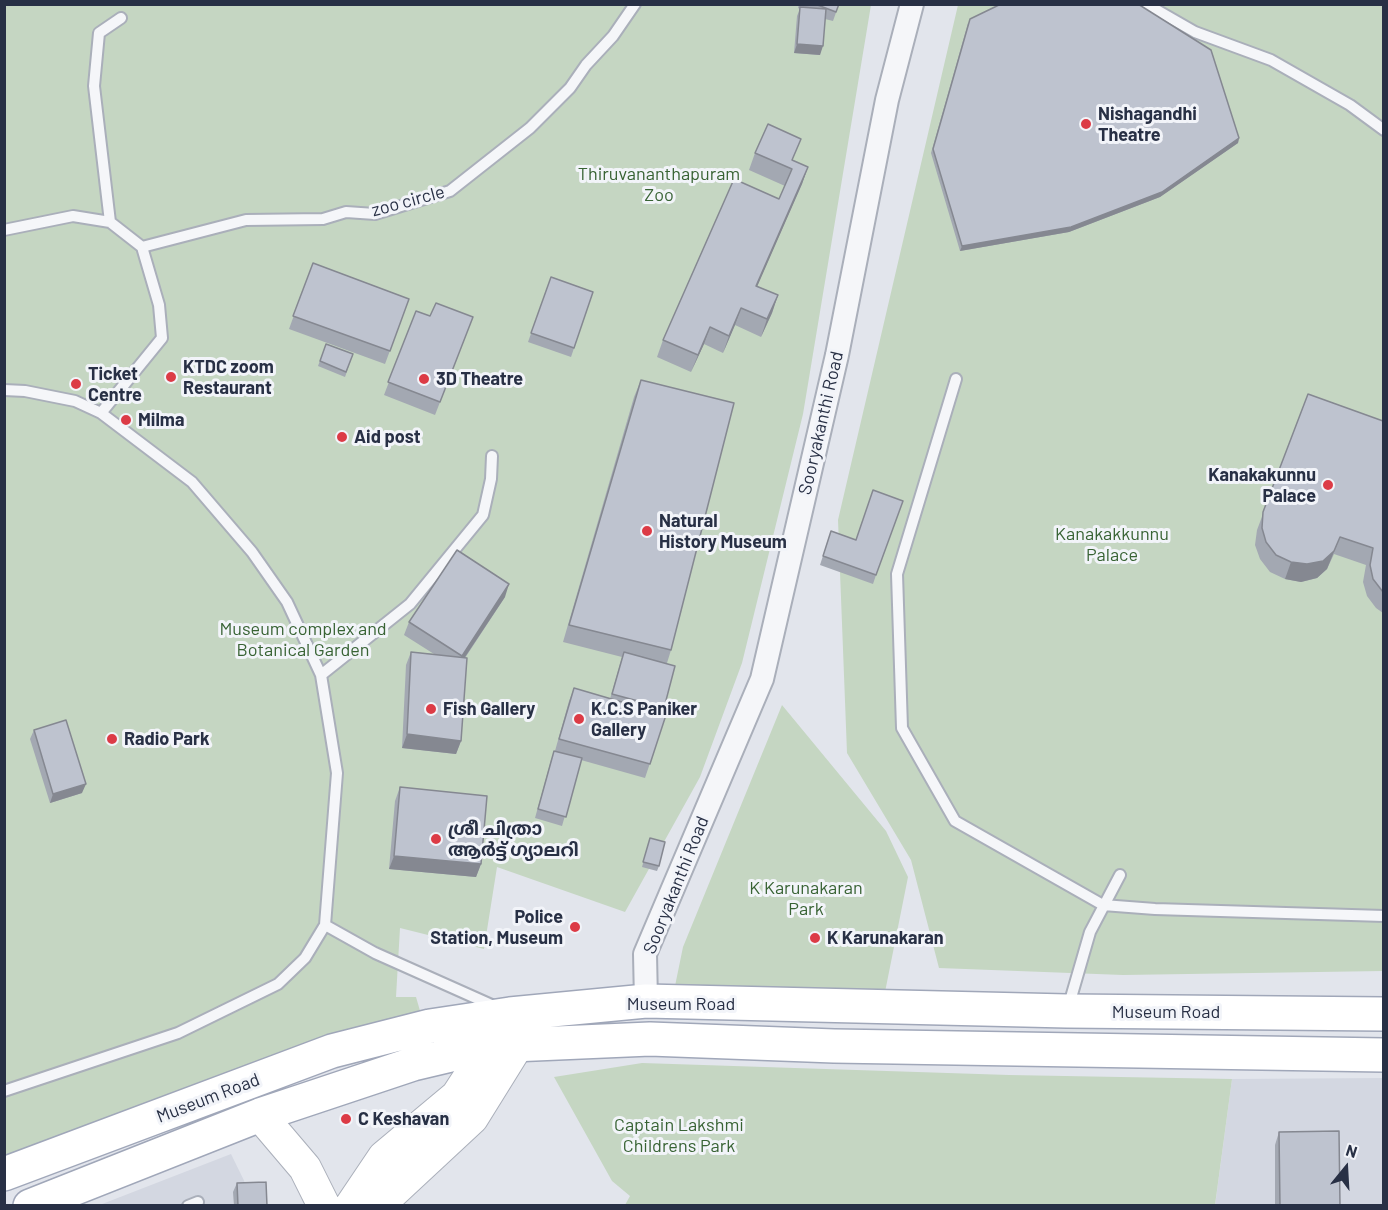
<!DOCTYPE html>
<html>
<head>
<meta charset="utf-8">
<style>
  body { margin:0 }
  #map { position:relative; width:1388px; height:1210px; overflow:hidden; background:#e2e5ec; font-family:Barlow,sans-serif }
  canvas { display:block }
  .frame { position:absolute; inset:0; border:6px solid #283045; pointer-events:none }
  .north { position:absolute; left:1316px; top:1138px; width:60px; height:60px; -webkit-text-stroke:4px #f2f4f9; paint-order:stroke; rotate:18deg; font-size:16px; font-weight:700; line-height:24px; text-align:center; color:#283045 }
  .north::after { content:''; display:block; margin:auto; width:21px; height:27px; background:#283045; clip-path:polygon(50% 0,100% 100%,50% 72%,0 100%) }
</style>
</head>
<body>
<div id="map">
<canvas width="1388" height="1210"></canvas>
<div class="frame"></div>
<div class="north">N</div>
</div>
<script>
const ctx = document.querySelector('canvas').getContext('2d');
ctx.lineJoin = 'round';
function fill(path, color) { ctx.fillStyle = color; ctx.fill(path, 'evenodd'); }
const poly = rows => new Path2D(rows.map(r => 'M' + r).join(''));
function trace(path, color, width, dash) { ctx.strokeStyle = color; ctx.lineWidth = width; ctx.lineCap = dash ? 'butt' : 'round'; ctx.setLineDash(dash || []); ctx.stroke(path); }
function write(font, color, halo, rows, align = 'center') {
  ctx.font = font + ' Barlow,"Noto Sans Malayalam",sans-serif'; ctx.lineWidth = 6; ctx.setLineDash([]); ctx.textBaseline = 'middle'; ctx.strokeStyle = halo; ctx.fillStyle = color; for (const [text, x, y, turn = 0] of rows) {
    ctx.save(); ctx.translate(x, y); ctx.rotate((+turn || 0) * Math.PI / 180); ctx.textAlign = isNaN(turn) ? turn : align; if (halo) ctx.strokeText(text, 0, 0); ctx.fillText(text, 0, 0); ctx.restore();
  }
}
fill(poly([
  [1383,1078,1383,1205,1215,1206,1232,1079],
  [231,1154,256,1205,97,1206]
]), '#d3d7e1');
fill(poly([
  [5,5,871,5,803,414,742,663,700,777,625,912,497,867,484,949,400,928,396,997,416,997,423,1021,5,1166],
  [958,5,1383,5,1383,971,1123,975,939,968,911,860,847,753,838,520],
  [782,705,886,831,908,877,884,997,675,986,683,947],
  [642,1063,1009,1075,1232,1079,1215,1205,625,1205,630,1196,612,1181,554,1077]
]), '#c5d6c2');
const lane = poly([
  [1146,4,1195,32,1271,60,1350,105,1384,130],
  [110,222,94,86,99,33,121,18],
  [4,230,73,216,110,222,142,247,159,305,162,338,101,413],
  [142,247,246,220,323,219,346,212,375,214,450,191,530,128,570,88,586,65,613,36,635,4],
  [956,379,897,574,902,728,955,821,1103,905,1155,909,1384,916],
  [4,390,25,391,75,401,101,413,192,482,252,552,287,602,321,675,337,773,325,925,305,958,278,984,178,1033,4,1091],
  [321,675,410,604,483,515,491,479,492,456],
  [325,925,375,953,496,1007],
  [1068,1008,1090,932,1120,875],
  [188,1206,198,1202]
]);
const street = poly([
  [646,1001,645,954,762,679,837,355,887,100,912,4]
]);
const secondary = poly([
  [260,1115,305,1168,324,1206],
  [351,1206,384,1157,457,1096,500,1030],
  [382,1206,386,1198,472,1118,518,1044,512,1023]
]);
const primary = poly([
  [4,1174,332,1051,430,1026,510,1014,646,1001,1067,1011,1384,1014],
  [30,1206,260,1115,413,1064,489,1046,650,1039,834,1046,1384,1055]
]);
trace(lane, '#aaafba', 14);
trace(street, '#aaafba', 26);
trace(secondary, '#aaafba', 34);
trace(primary, '#a0a7b9', 36);
trace(lane, '#f5f6f9', 10);
trace(street, '#f5f6f9', 22);
trace(secondary, '#fff', 32);
trace(primary, '#fff', 33);
fill(poly([
  [799,4,839,4,833,21,825,19,820,55,794,53,797,16,800,9,798,8],
  [968,23,1239,138,1238,143,1160,197,1069,232,960,251,931,153],
  [755,153,808,167,802,184,757,286,778,295,772,313,761,337,735,325,723,353,704,344,691,372,657,357,663,340,779,199,785,186,749,170],
  [313,263,409,299,385,364,289,329],
  [551,277,593,292,571,357,528,342],
  [416,311,430,316,473,317,435,415,384,395],
  [326,344,353,354,345,377,318,366],
  [641,380,671,650,667,663,664,708,662,714,666,715,645,778,581,760,562,826,535,818,551,760,555,751,569,701,574,688,610,699,622,657,563,642,634,397],
  [1308,394,1383,421,1383,613,1376,608,1367,596,1363,582,1366,565,1334,554,1327,569,1317,578,1301,582,1285,579,1270,572,1260,559,1255,545,1257,530],
  [831,531,876,575,873,584,820,565],
  [505,597,465,658,461,741,456,754,402,748,406,665,411,652,434,654,404,635,409,622],
  [34,730,82,793,50,803,30,739],
  [400,787,481,864,476,877,389,869,395,801],
  [650,838,659,866,657,871,642,867],
  [1279,1132,1340,1206,1275,1206,1275,1145],
  [237,1183,267,1206,234,1206,233,1192]
]), '#a3a8b2');
fill(poly([
  [797,44,823,46,820,55,794,53],
  [1239,138,1238,143,1160,197,1069,232,960,251,962,246],
  [808,167,802,184,750,303,756,286],
  [778,295,772,313,761,337,767,319],
  [741,308,735,325,723,353,729,336],
  [710,327,704,344,691,372,698,355],
  [1340,537,1327,569,1317,578,1301,582,1285,579,1291,562],
  [509,584,505,597,457,669,462,656],
  [407,734,461,741,456,754,402,748],
  [86,784,82,793,50,803,53,794],
  [394,856,481,864,476,877,389,869]
]), '#858891');
const building = poly([
  [815,4,839,4,836,12,815,4],
  [1001,4,1138,4,1211,50,1239,138,1162,192,1071,227,962,246,933,149,970,19,1001,4],
  [800,7,826,9,823,46,797,44,800,7],
  [768,124,801,139,792,160,808,167,756,286,778,295,767,319,741,308,729,336,710,327,698,355,663,340,734,179,779,199,792,169,755,153,768,124],
  [313,263,409,299,390,351,293,316,313,263],
  [551,277,593,292,574,348,531,333,551,277],
  [436,303,473,317,440,402,388,382,416,311,430,316,436,303],
  [326,344,353,354,346,372,320,361,326,344],
  [641,380,734,403,671,650,569,625,641,380],
  [1308,394,1383,421,1383,592,1373,579,1370,565,1373,548,1340,537,1334,551,1323,561,1307,564,1291,562,1276,555,1266,542,1262,528,1263,512,1308,394],
  [873,490,903,501,876,575,823,556,831,531,856,540,873,490],
  [457,550,509,584,462,656,409,622,457,550],
  [411,652,467,658,461,741,407,734,411,652],
  [624,652,675,666,664,708,612,694,624,652],
  [574,688,666,715,650,764,559,739,574,688],
  [66,720,86,784,53,794,34,730,66,720],
  [554,751,582,758,566,817,538,809,554,751],
  [400,787,487,796,481,864,394,856,400,787],
  [650,838,665,842,659,866,643,862,650,838],
  [1339,1131,1340,1206,1280,1206,1279,1132,1339,1131],
  [266,1182,267,1206,238,1206,237,1183,266,1182]
]);
fill(building, '#bec3cf');
trace(building, '#858891', 1.5);
for (const [x, y, r, color] of [
  [1086,124,6,"#dc3b46"],
  [171,377,6,"#dc3b46"],
  [424,379,6,"#dc3b46"],
  [76,384,6,"#dc3b46"],
  [126,420,6,"#dc3b46"],
  [342,437,6,"#dc3b46"],
  [1328,485,6,"#dc3b46"],
  [647,531,6,"#dc3b46"],
  [431,709,6,"#dc3b46"],
  [579,719,6,"#dc3b46"],
  [112,739,6,"#dc3b46"],
  [436,839,6,"#dc3b46"],
  [575,927,6,"#dc3b46"],
  [815,938,6,"#dc3b46"],
  [346,1119,6,"#dc3b46"]
]) { const dot = new Path2D(); dot.arc(x, y, r, 0, 2 * Math.PI); ctx.fillStyle = color; ctx.fill(dot); trace(dot, '#f2f4f9', 2); }
write('bold 18px', '#283045', '#f2f4f9', [
  ["Nishagandhi",1098,114],
  ["Theatre",1098,135],
  ["KTDC zoom",183,367],
  ["Restaurant",183,388],
  ["Ticket",88,374],
  ["Centre",88,395],
  ["3D Theatre",436,379],
  ["Milma",138,420],
  ["Aid post",354,437],
  ["Kanakakunnu",1316,475,"right"],
  ["Palace",1316,496,"right"],
  ["Natural",659,521],
  ["History Museum",659,542],
  ["Fish Gallery",443,709],
  ["K.C.S Paniker",591,709],
  ["Gallery",591,730],
  ["Radio Park",124,739],
  ["ശ്രീ ചിത്രാ",448,829],
  ["ആർട്ട് ഗ്യാലറി",448,850],
  ["Police",563,917,"right"],
  ["Station, Museum",563,938,"right"],
  ["K Karunakaran",827,938],
  ["C Keshavan",358,1119]
], 'left');
write('18px', '#386334', '#f2f4f9', [
  ["Thiruvananthapuram",659,174],
  ["Zoo",659,195],
  ["Kanakakkunnu",1112,534],
  ["Palace",1112,555],
  ["Museum complex and",303,629],
  ["Botanical Garden",303,650],
  ["K Karunakaran",806,888],
  ["Park",806,909],
  ["Captain Lakshmi",679,1125],
  ["Childrens Park",679,1146]
]);
write('18px', '#283045', '#f2f4f9', [
  ["zoo circle",408,201,-15],
  ["Sooryakanthi Road",821,423,-77],
  ["Sooryakanthi Road",676,885,-68],
  ["Museum Road",681,1004],
  ["Museum Road",1166,1012],
  ["Museum Road",208,1098,-21]
]);
</script>
</body>
</html>
